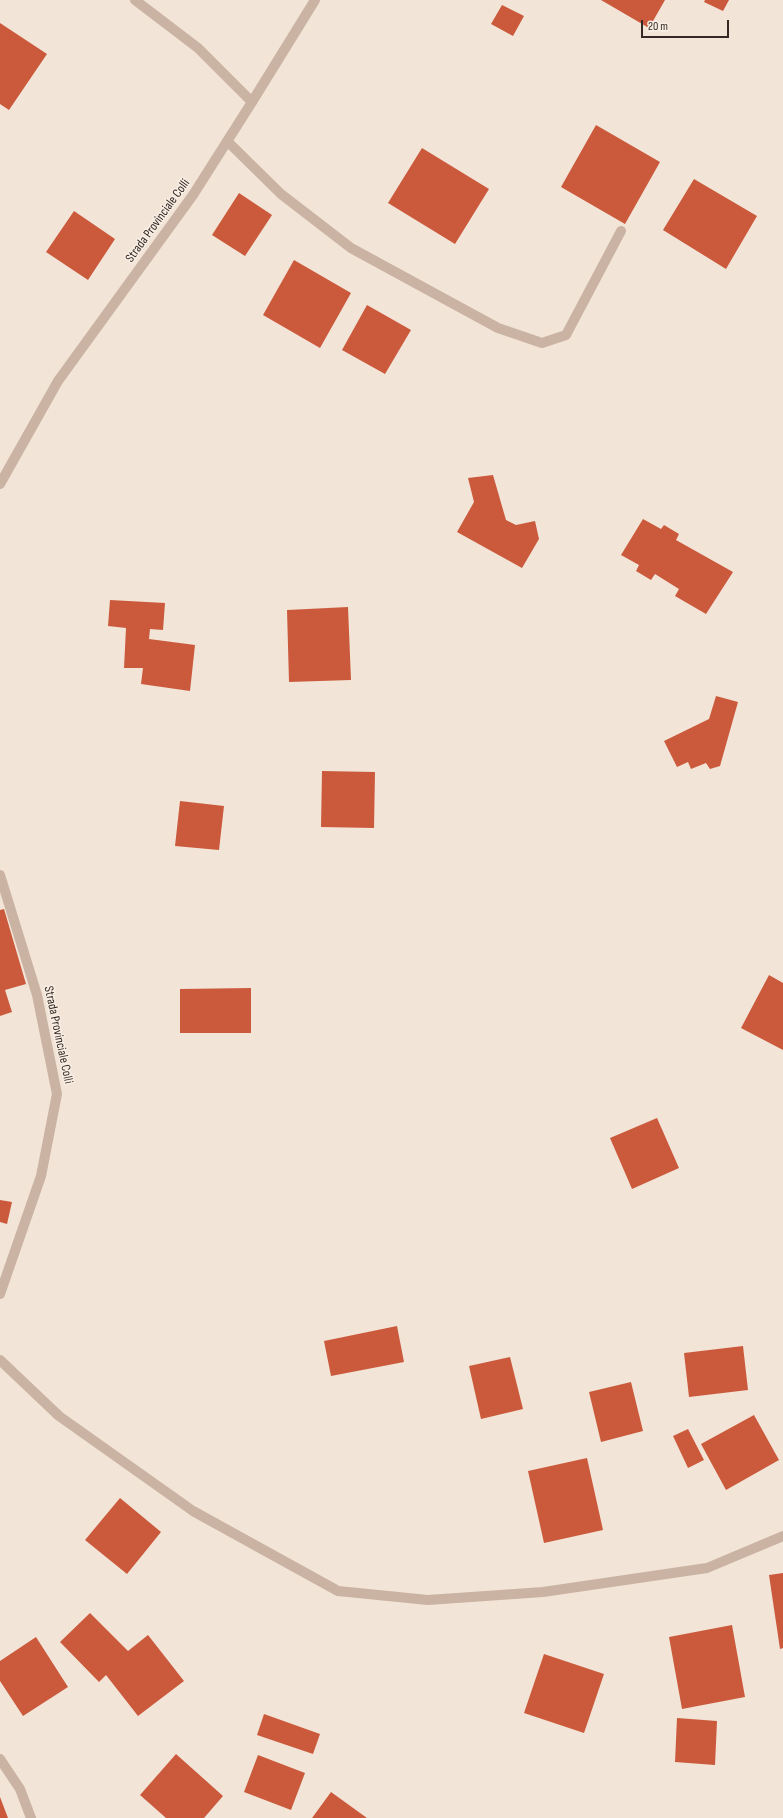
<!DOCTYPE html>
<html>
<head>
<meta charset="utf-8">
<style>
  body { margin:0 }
  #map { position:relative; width:783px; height:1818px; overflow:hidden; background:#f2e4d7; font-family:"Sofia Sans Condensed",sans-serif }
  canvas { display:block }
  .scale { position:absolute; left:641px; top:20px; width:88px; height:18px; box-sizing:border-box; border:2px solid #342925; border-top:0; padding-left:5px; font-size:12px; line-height:14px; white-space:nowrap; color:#342925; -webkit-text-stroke:3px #f9eee3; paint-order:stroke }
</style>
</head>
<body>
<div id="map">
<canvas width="783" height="1818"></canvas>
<div class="scale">20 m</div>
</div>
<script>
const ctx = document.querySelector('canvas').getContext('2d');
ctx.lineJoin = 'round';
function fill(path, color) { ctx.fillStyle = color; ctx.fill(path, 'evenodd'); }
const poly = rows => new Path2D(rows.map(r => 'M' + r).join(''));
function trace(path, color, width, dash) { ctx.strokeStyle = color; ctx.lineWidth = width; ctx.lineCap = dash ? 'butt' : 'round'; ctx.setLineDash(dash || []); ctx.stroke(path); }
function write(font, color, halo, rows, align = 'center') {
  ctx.font = font + ' "Sofia Sans Condensed",sans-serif'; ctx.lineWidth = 3; ctx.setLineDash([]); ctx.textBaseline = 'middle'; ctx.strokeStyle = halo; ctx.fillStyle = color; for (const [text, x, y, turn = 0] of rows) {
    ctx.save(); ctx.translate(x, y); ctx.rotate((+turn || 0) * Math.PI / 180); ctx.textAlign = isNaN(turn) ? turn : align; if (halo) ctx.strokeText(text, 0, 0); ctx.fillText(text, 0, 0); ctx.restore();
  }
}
fill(poly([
  [601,0,665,0,649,28],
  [705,0,729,0,723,11,704,2],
  [502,5,524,16,513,36,491,24],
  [0,23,47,54,9,110,0,104],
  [596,125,660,162,625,224,561,187],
  [422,148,489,189,455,244,388,203],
  [694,179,757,216,726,269,663,230],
  [239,193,272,215,245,256,212,235],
  [74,211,115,239,88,280,46,252],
  [294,260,351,293,320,348,263,315],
  [367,305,411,330,385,374,342,350],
  [493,475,506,520,516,525,535,521,539,539,522,568,457,532,474,502,468,478],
  [643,519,661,529,664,525,679,534,676,540,733,572,706,614,675,596,679,589,655,574,651,580,636,571,639,565,621,555],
  [110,600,165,603,163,630,150,629,149,639,195,645,190,691,141,684,143,668,124,668,126,628,108,626],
  [348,607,351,680,289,682,287,610],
  [716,696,738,702,720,766,710,769,706,763,691,769,688,762,677,767,664,741,709,719],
  [322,771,375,772,374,828,321,827],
  [180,801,224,806,219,850,175,846],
  [4,909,26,984,5,990,12,1012,0,1016,0,910],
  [769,975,783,983,783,1050,741,1028],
  [251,988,251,1033,180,1033,180,989],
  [657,1118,679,1168,632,1189,610,1138],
  [0,1200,12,1202,7,1224,0,1222],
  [397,1326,404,1362,331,1376,324,1341],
  [743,1346,748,1390,689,1397,684,1353],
  [510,1357,523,1409,481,1419,469,1366],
  [631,1382,643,1431,601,1442,589,1392],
  [754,1415,779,1460,726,1490,701,1444],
  [688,1429,704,1460,688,1468,673,1436],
  [587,1458,603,1530,544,1543,528,1471],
  [120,1498,161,1532,127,1574,85,1540],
  [783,1573,783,1648,780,1649,769,1575],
  [90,1613,128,1651,148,1635,184,1681,138,1716,106,1675,99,1682,60,1642],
  [732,1625,745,1697,682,1709,669,1637],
  [36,1637,68,1687,23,1716,0,1681,0,1661],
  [544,1654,604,1674,584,1733,524,1713],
  [264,1714,320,1734,313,1754,257,1735],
  [677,1718,717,1721,715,1765,675,1762],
  [176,1754,223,1796,204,1818,166,1818,140,1795],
  [258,1755,305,1773,291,1810,244,1792],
  [331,1792,367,1818,312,1818],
  [0,1797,8,1818,0,1818]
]), '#cb5a3c');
trace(poly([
  [252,102,315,0],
  [227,141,281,194,351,248,498,328,542,343,566,335,621,231],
  [0,484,58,381,193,195,252,102,198,48,135,0],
  [0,875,37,995,57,1094,41,1176,0,1294],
  [0,1360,59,1416,193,1511,338,1591,428,1600,543,1592,707,1568,783,1536],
  [0,1759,20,1789,31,1818]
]), '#cab3a2', 10);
write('13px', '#342925', '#f9eee3', [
  ["Strada Provinciale Colli",158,221,-54],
  ["Strada Provinciale Colli",58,1035,78]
]);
</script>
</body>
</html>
